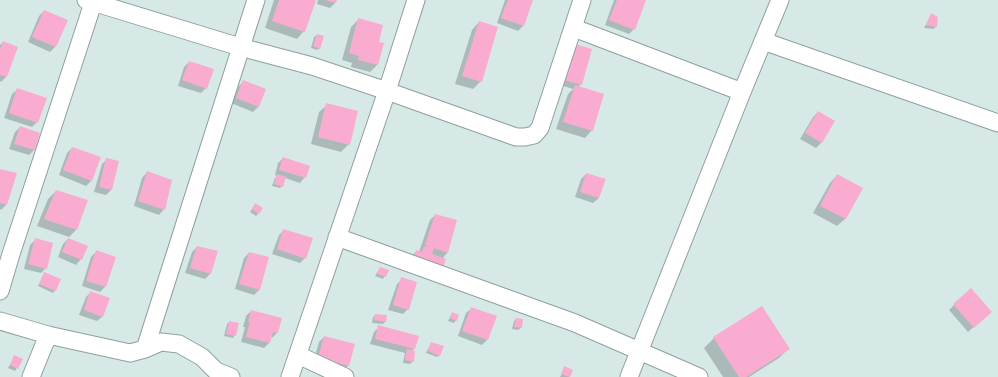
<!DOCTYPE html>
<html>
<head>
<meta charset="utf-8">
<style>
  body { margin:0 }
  canvas { display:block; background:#d6e9e7 }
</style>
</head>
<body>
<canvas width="998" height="377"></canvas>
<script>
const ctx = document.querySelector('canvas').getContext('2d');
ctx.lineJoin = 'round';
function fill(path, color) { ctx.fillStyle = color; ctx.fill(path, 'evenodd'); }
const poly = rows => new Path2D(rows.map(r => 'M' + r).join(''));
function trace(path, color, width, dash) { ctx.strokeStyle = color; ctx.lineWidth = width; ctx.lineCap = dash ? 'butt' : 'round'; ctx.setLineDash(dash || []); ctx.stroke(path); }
fill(poly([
  [274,0,315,0,304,31,297,39,265,28],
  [318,0,336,0,335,3,330,8,317,4],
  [505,0,532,0,523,26,518,31,497,23],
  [614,0,644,0,634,29,629,34,605,25],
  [44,11,67,21,55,47,50,52,28,42,39,16],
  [931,15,936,27,933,29,924,28],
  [359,19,377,42,377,65,370,72,351,67,352,63,342,60,351,27],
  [479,22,481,81,473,89,455,84,472,30],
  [317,35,320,48,317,50,311,48,314,37],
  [3,42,6,77,1,82,0,81,0,45],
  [575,45,581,84,578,87,592,130,585,138,556,129,568,94,573,89,560,85],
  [189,62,206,88,201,93,178,86,184,67],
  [244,81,265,90,258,107,253,112,231,103,239,86],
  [18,89,37,122,32,127,4,118,12,94],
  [327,105,349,144,341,152,311,144,319,112],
  [818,112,821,143,816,148,800,139,813,117],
  [20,127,39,133,34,150,29,155,9,149,15,132],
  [72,148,99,158,91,181,86,186,59,175,67,153],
  [283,158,305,177,300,183,285,178,282,186,280,188,272,186,275,178,277,176,275,175,278,163],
  [107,159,118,162,111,190,106,195,94,192,102,164],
  [0,170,6,205,1,210,0,209],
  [147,172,164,209,159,215,134,206,142,178],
  [586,174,599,198,593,203,575,197,581,179],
  [837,175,861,188,845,219,837,226,813,213,830,183],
  [56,191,76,230,69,237,37,226,48,199],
  [253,207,258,214,256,216,250,212],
  [435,215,456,221,447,253,442,259,411,256,417,251,419,252,430,220],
  [284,230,305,258,300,263,272,254,279,235],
  [36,239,46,268,41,273,24,269,30,245],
  [68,239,81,259,76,265,58,257,63,244],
  [197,247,210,274,205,279,185,273,192,252],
  [96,252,105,287,100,292,82,286,91,257],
  [249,253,268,258,259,290,254,295,235,289,244,258],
  [380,268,388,271,383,279,375,276],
  [44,274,55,290,53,293,38,286],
  [402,279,408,309,403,314,388,310,397,284],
  [91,292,103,316,97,321,79,315,86,297],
  [954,305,985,317,968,332,949,310],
  [472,308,495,316,487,340,482,345,458,336,466,313],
  [251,311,277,333,272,338,271,337,269,343,264,348,241,342,245,327,243,327,246,316],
  [452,313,456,320,454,323,448,321],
  [376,315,386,316,385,322,383,324,372,323,373,317],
  [516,319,521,328,518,330,512,329,514,321],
  [229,322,235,335,233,338,224,336,227,324],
  [379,327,414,349,412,351,413,361,410,364,403,363,405,353,370,344,374,332],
  [324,337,354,345,348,366,343,371,313,363,319,342],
  [714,338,789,348,779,358,749,377,723,377,704,348],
  [431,343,440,355,437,357,426,353],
  [15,356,21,359,15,371,8,368],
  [565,368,572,370,569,377,560,377]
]), '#0003');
fill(poly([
  [279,0,316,0,305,32,272,21],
  [325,0,337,0,336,3],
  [508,0,533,0,524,26,501,18],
  [617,0,646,0,635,30,609,20],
  [44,10,68,20,56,47,32,37],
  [931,13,938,17,937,27,926,25],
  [358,18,383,25,379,42,384,43,378,65,358,60,359,56,349,53],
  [479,21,498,27,482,82,462,76],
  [317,34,324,36,320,49,313,46],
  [3,41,18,47,7,77,0,75,0,49],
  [575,44,592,49,582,85,564,80],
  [189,61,214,69,207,89,182,80],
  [243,80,266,89,259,107,236,98],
  [575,85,604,94,593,131,563,122],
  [17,88,47,98,38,123,9,113],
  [326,103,358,111,350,145,318,137],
  [818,111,835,121,822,143,805,133],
  [20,126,40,133,35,150,14,144],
  [72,147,101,157,92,181,63,170],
  [283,157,310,166,306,178,279,170],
  [106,158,119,161,112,190,99,187],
  [0,169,17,173,7,205,0,203],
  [147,171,172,180,165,210,138,201],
  [586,173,606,179,599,198,580,192],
  [277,174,286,177,283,187,274,184],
  [837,174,863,188,846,219,820,206],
  [56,190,88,200,77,230,44,219],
  [255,203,263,208,259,214,252,209],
  [435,214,457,220,448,253,434,248,432,254,446,259,443,268,414,258,416,250,422,252,424,246,430,247,425,245],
  [283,229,313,238,306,259,277,249],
  [35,238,53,243,47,269,28,264],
  [68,238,88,246,82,260,62,252],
  [197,246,218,251,211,274,190,268],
  [96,250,116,257,106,287,86,281],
  [249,252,269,257,260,290,239,284],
  [380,267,389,270,386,277,377,274],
  [44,272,61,279,56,291,39,284],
  [401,277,417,282,409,310,393,305],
  [971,288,992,312,974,328,953,304],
  [90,291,110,298,103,317,84,310],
  [762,306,790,349,746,377,739,377,713,337],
  [471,307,497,316,488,340,462,331],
  [251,310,282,318,278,333,273,332,270,343,246,337,250,322,248,322],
  [452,312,459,315,457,321,450,318],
  [375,314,387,315,386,322,374,320],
  [516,318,523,319,522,328,514,327],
  [229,321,239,323,236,336,226,334],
  [378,325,419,336,415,349,375,339],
  [324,336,355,344,349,366,318,358],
  [431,342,444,346,440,356,428,351],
  [407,349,415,351,414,362,405,360],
  [14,355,23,359,18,369,10,365],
  [564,366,573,370,570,377,561,374]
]), '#f9acd0');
const minor = poly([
  [86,0,240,47,312,66,387,91,516,137,525,137,534,135,540,128,582,0],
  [574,28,742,92],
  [763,41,998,123],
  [337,237,575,323,699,377],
  [0,291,11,254,94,0],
  [0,321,48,335,31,377],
  [48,335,130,353,145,349,161,342,179,344,202,357,216,371,231,377],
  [145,349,256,0],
  [298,355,345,377],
  [290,377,387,91,416,0],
  [629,377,742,92,780,0]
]);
trace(minor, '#8ea09e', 19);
trace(minor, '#fff', 17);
</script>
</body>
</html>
